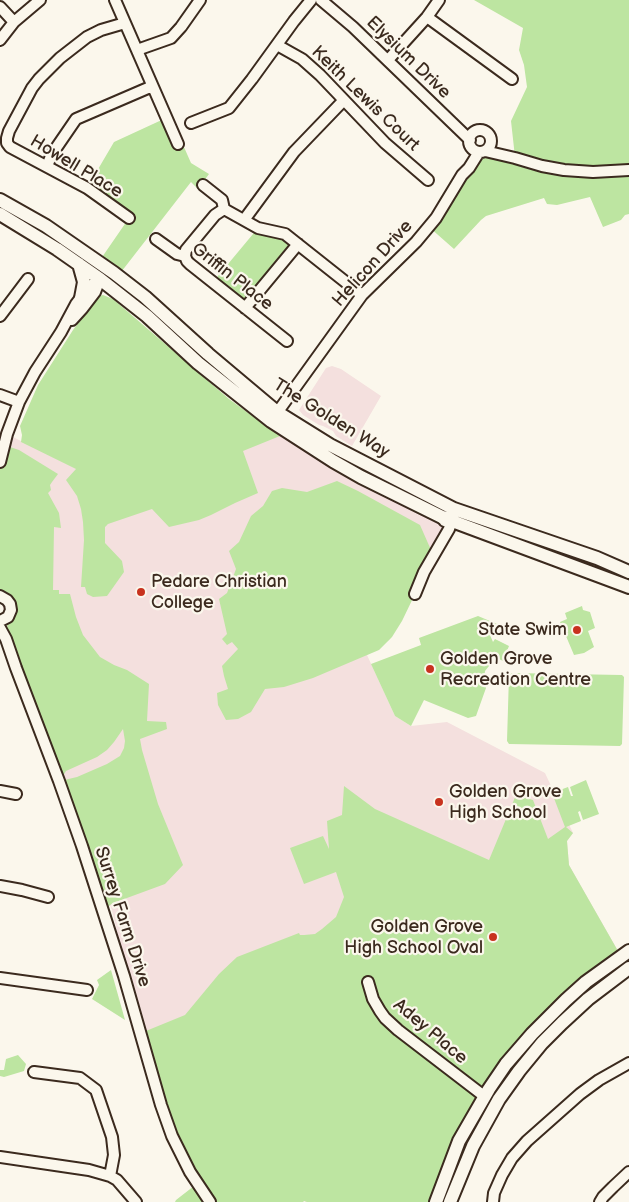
<!DOCTYPE html>
<html>
<head>
<meta charset="utf-8">
<style>
  body { margin:0 }
  canvas { display:block; background:#fbf7ec }
</style>
</head>
<body>
<canvas width="629" height="1202"></canvas>
<script>
const ctx = document.querySelector('canvas').getContext('2d');
ctx.lineJoin = 'round';
function fill(path, color) { ctx.fillStyle = color; ctx.fill(path, 'evenodd'); }
const poly = rows => new Path2D(rows.map(r => 'M' + r).join(''));
function trace(path, color, width, dash) { ctx.strokeStyle = color; ctx.lineWidth = width; ctx.lineCap = dash ? 'butt' : 'round'; ctx.setLineDash(dash || []); ctx.stroke(path); }
function write(font, color, halo, rows, align = 'center') {
  ctx.font = font + ' "Balsamiq Sans",sans-serif'; ctx.lineWidth = 4.5; ctx.setLineDash([]); ctx.textBaseline = 'middle'; ctx.strokeStyle = halo; ctx.fillStyle = color; for (const [text, x, y, turn = 0] of rows) {
    ctx.save(); ctx.translate(x, y); ctx.rotate((+turn || 0) * Math.PI / 180); ctx.textAlign = isNaN(turn) ? turn : align; if (halo) ctx.strokeText(text, 0, 0); ctx.fillText(text, 0, 0); ctx.restore();
  }
}
fill(poly([
  [332,366,341,369,381,396,352,446,336,436,333,431,323,426,319,425,303,415,299,410,326,368],
  [243,409,449,520,415,594,389,640,367,655,395,716,411,726,447,722,545,773,573,833,567,841,569,865,618,951,560,1005,307,1202,304,1201,303,1202,139,1027,112,910,16,668,0,594,7,434,77,469]
]), '#f4e0de');
fill(poly([
  [474,0,629,0,629,214,625,215,621,220,603,227,590,197,557,205,547,204,544,198,486,216,481,220,454,249,429,227,479,152,515,157,511,121,527,87,524,65,519,50,523,28],
  [166,118,176,129,191,163,209,174,198,189,191,182,118,276,98,263,129,218,87,188,114,142],
  [258,228,298,244,245,308,213,282],
  [103,295,113,299,229,399,280,436,243,451,258,493,235,503,211,515,199,520,169,527,152,509,108,524,105,527,105,543,122,561,124,572,107,596,93,597,87,594,85,587,81,587,84,540,83,522,81,509,77,496,66,480,76,469,21,442,22,435,20,426,38,385,73,330,99,296],
  [4,445,19,450,58,474,52,482,50,485,51,490,48,493,59,513,61,528,54,527,53,590,59,590,59,594,70,594,76,617,83,635,100,657,114,665,127,670,149,684,147,721,166,722,167,729,140,739,142,750,158,804,183,865,165,884,116,902,110,905,104,913,6,639,8,617,11,610,0,593,0,462],
  [123,729,125,741,124,748,120,756,107,764,77,777,60,781,66,771,97,757,107,750,114,742],
  [337,481,358,491,420,525,431,550,424,572,415,594,402,621,392,637,379,650,313,678,284,687,265,689,251,712,238,719,226,720,218,705,217,693,228,689,224,676,222,666,238,649,232,642,227,645,222,639,227,634,219,599,227,593,236,569,229,551,239,542,251,516,263,506,272,491,282,488,307,492],
  [582,606,583,610,590,612,595,628,588,631,594,647,584,653,574,655,560,622,567,619,565,613],
  [478,616,497,624,490,635,493,642,495,639,509,646,503,661,499,659,496,663,489,666,485,671,484,680,486,688,476,716,468,718,424,700,411,726,395,716,371,664,421,645,419,638],
  [512,673,622,675,624,677,622,744,620,746,509,744,507,741,509,675],
  [586,780,599,814,583,820,580,811,578,812,581,821,566,827,573,833,567,841,569,865,618,951,527,1039,494,1080,436,1202,307,1202,304,1201,303,1202,210,1202,172,1136,141,1033,185,1015,219,974,237,957,299,933,300,935,304,935,315,934,322,929,336,917,344,897,336,872,304,884,290,848,323,836,329,849,327,821,342,815,344,786,375,809,489,860,516,795,533,800,548,839,565,827,552,793,568,787,571,796,573,796,570,787],
  [111,970,125,1020,92,999,99,985,97,980],
  [18,1055,26,1064,24,1071,4,1077,0,1076,0,1070,4,1070,6,1059],
  [194,1186,206,1202,175,1202,176,1200]
]), '#bde5a1');
const minor = poly([
  [115,0,178,144],
  [321,0,353,27,470,140],
  [0,7,14,22],
  [427,17,512,79],
  [125,23,101,30,87,37,60,58,39,79,32,88,9,131,7,138,7,143,10,147,87,188,129,218],
  [0,40,14,22,40,0],
  [277,45,302,59,320,75,385,143,428,180],
  [137,50,171,38,181,27,200,0],
  [388,60,427,17,439,0],
  [191,123,229,108,252,79,294,21,311,0],
  '469 141a11 11 0 1 1 22 0a11 11 0 1 1-22 0Z',
  [485,151,515,158,542,166,564,170,593,172,629,170],
  [47,166,52,154,76,119,148,88,153,87],
  [203,185,222,200,224,209],
  [244,220,294,152,344,100],
  [156,239,177,254,185,256,187,261,190,264,287,341],
  [185,256,186,250,215,215,224,209,258,228,285,234,362,295],
  [245,308,298,244],
  [0,316,28,279],
  [72,320,82,309,95,292,100,279],
  [0,395,19,402],
  [274,417,362,295,416,242,436,218,462,175,469,168,479,152],
  [0,462,7,434,19,402,35,372,61,332,76,304,89,287,100,279],
  [415,594,424,572,449,529,453,517],
  [0,596,7,600,10,604,11,610,8,617,0,621],
  [0,628,6,639,16,668,59,781,82,846,124,976,161,1105,172,1136,190,1172,210,1202],
  [0,791,16,794],
  [0,886,22,890,48,897],
  [0,978,87,990],
  [368,982,373,999,380,1011,385,1018,398,1030,484,1096],
  [34,1072,80,1078,96,1090,112,1137,114,1155,110,1176],
  [0,1157,89,1170,110,1176,117,1180,136,1202],
  [493,1202,494,1193,502,1175,512,1158,527,1141,580,1094,599,1080,629,1063],
  [600,1202,603,1197,613,1187,629,1172]
]);
const major = poly([
  [0,200,46,226,114,273,145,297,208,354,277,412,330,445,454,509,597,558,629,572],
  [0,214,57,249,100,279,147,316,198,363,271,421,333,461,361,477,446,519],
  [79,264,84,282,81,298],
  [452,521,629,587],
  [436,1202,459,1141,489,1089,506,1064,532,1034,566,1000,586,982,629,951],
  [450,1202,473,1146,499,1099,519,1071,542,1043,562,1023,588,999,629,968]
]);
const highway = poly([
  [446,519,452,521]
]);
trace(minor, '#3b2a1e', 14);
trace(major, '#3b2a1e', 16);
trace(highway, '#3b2a1e', 19);
trace(minor, '#fbf7ec', 10);
trace(major, '#fbf7ec', 12);
trace(highway, '#fbf7ec', 15);
for (const [x, y, r, color] of [
  [141,592,5,"#c8321e"],
  [577,630,5,"#c8321e"],
  [430,669,5,"#c8321e"],
  [439,802,5,"#c8321e"],
  [493,937,5,"#c8321e"]
]) { const dot = new Path2D(); dot.arc(x, y, r, 0, 2 * Math.PI); ctx.fillStyle = color; ctx.fill(dot); trace(dot, '#fbf7ec', 2); }
write('18px', '#3b2a1e', '#fbf7ec', [
  ["Elysium Drive",408,58,44],
  ["Keith Lewis Court",365,99,44],
  ["Howell Place",76,167,31],
  ["Helicon Drive",373,264,-48],
  ["Griffin Place",232,277,38],
  ["The Golden Way",331,419,32],
  ["Surrey Farm Drive",122,917,72],
  ["Adey Place",430,1032,40]
]);
write('18px', '#3b2a1e', '#fbf7ec', [
  ["Pedare Christian",151,582],
  ["College",151,603],
  ["State Swim",567,630,"right"],
  ["Golden Grove",440,659],
  ["Recreation Centre",440,680],
  ["Golden Grove",449,792],
  ["High School",449,813],
  ["Golden Grove",483,927,"right"],
  ["High School Oval",483,948,"right"]
], 'left');
</script>
</body>
</html>
